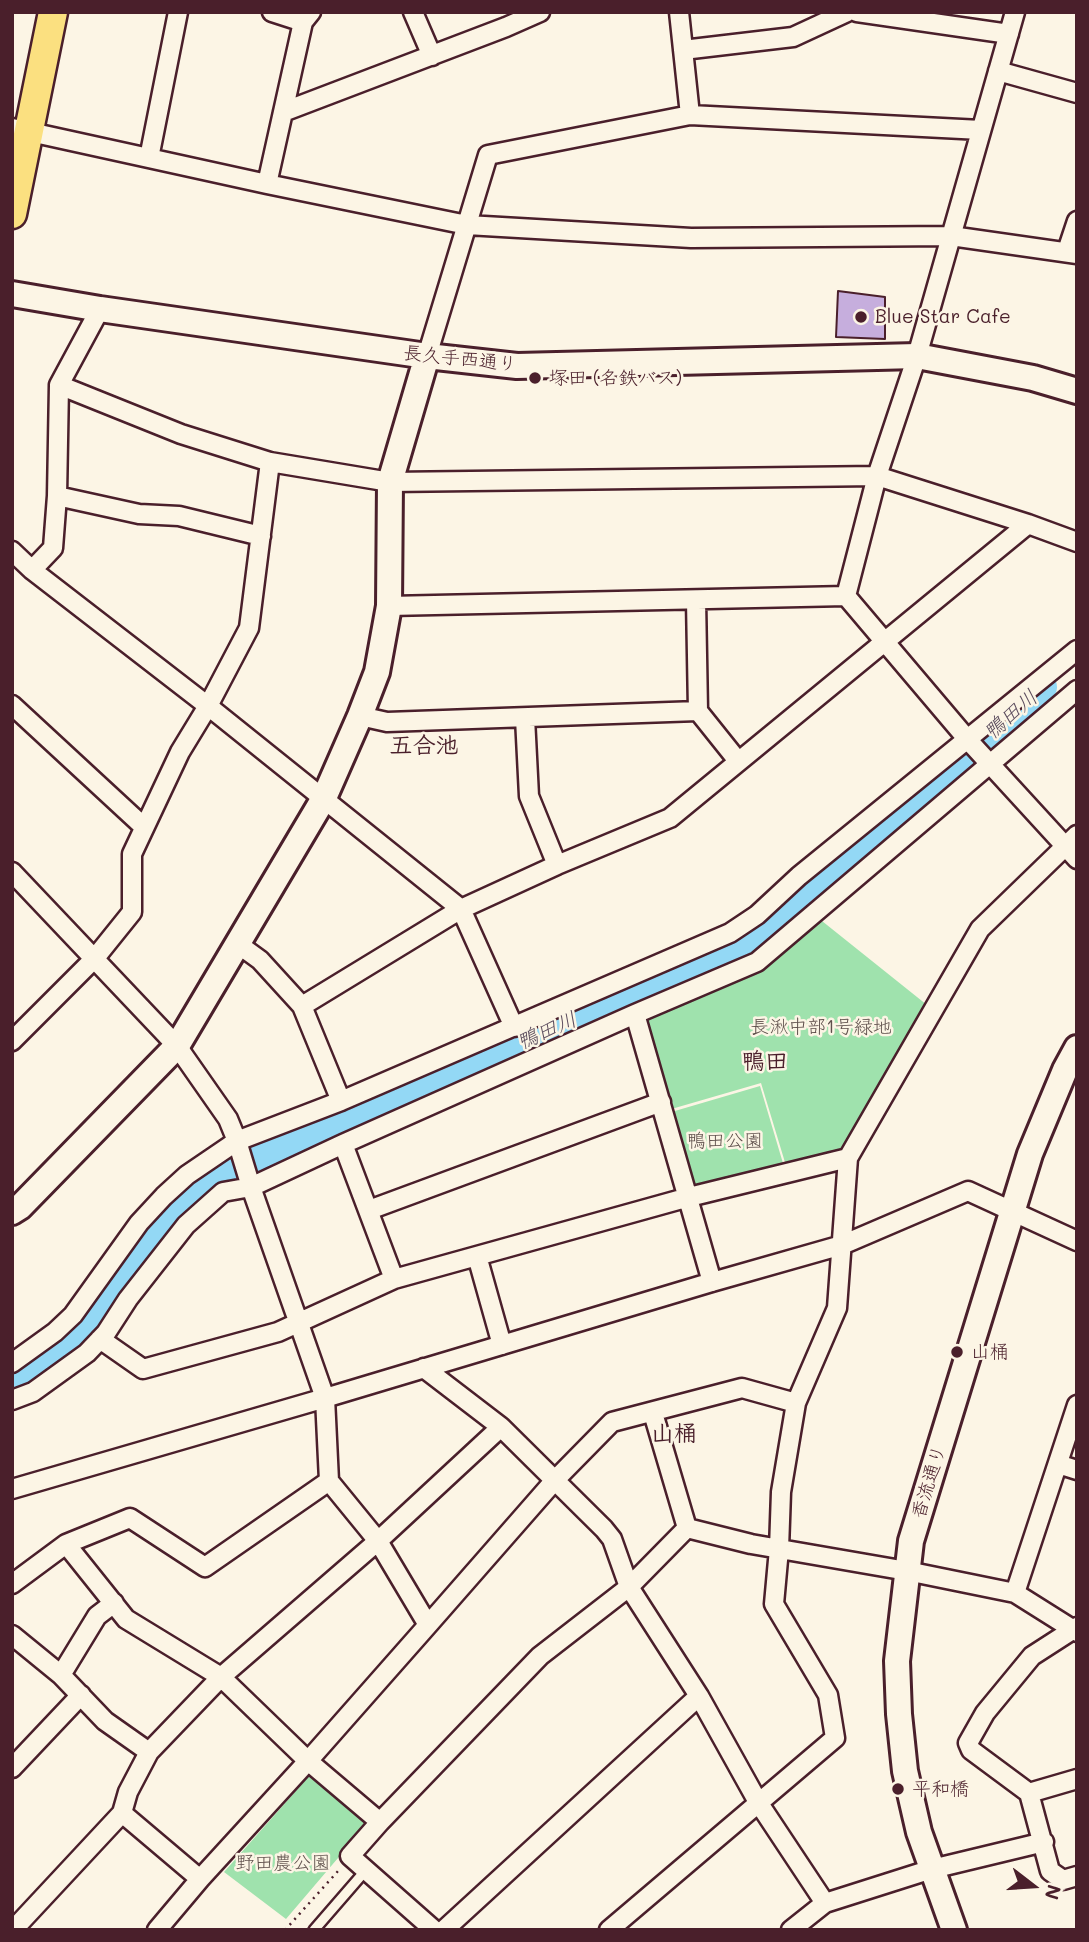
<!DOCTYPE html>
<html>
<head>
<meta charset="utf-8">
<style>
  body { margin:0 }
  #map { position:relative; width:1089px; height:1942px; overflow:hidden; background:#fcf5e5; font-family:Mali,sans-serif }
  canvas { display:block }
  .frame { position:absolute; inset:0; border:14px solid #4a1f2b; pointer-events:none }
  .north { position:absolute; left:998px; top:1851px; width:70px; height:70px; -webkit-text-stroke:5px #fcf5e5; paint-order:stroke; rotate:107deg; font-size:19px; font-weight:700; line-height:28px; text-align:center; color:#4a1f2b }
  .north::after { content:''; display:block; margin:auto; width:24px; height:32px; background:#4a1f2b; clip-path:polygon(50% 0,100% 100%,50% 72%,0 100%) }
</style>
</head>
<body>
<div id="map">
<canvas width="1089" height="1942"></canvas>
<div class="frame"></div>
<div class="north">N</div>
</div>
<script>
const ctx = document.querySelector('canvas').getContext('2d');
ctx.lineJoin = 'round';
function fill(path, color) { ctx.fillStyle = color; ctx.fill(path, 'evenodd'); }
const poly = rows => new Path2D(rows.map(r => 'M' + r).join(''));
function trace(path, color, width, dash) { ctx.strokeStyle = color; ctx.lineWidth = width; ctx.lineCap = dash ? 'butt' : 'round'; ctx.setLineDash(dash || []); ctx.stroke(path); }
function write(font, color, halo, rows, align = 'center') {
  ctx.font = font + ' Mali,"Klee One",sans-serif'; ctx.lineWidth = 5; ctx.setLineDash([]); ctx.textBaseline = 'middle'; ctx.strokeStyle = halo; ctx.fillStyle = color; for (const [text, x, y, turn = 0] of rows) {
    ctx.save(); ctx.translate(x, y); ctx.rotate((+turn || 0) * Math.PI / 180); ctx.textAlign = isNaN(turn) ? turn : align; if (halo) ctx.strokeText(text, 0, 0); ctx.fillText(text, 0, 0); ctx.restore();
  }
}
fill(poly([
  [822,921,927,1005,844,1156,787,1169,761,1083,668,1110,647,1018,764,969],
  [760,1086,785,1170,692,1192,668,1113],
  [311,1774,367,1824,286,1919,224,1872]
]), '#9fe2ad');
trace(poly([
  [12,1382,34,1373,55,1360,73,1342,131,1263,155,1234,182,1205,228,1171,681,976,746,944,772,923,1043,687]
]), '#93d8f5', 28);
const building = poly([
  [838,291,885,297,885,339,836,337,838,291]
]);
fill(building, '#c6aedd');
trace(building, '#4a1f2b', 2);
const lane = poly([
  [314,1930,366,1870]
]);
const street = poly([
  [272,12,303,22],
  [413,12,432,56],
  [679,12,690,115],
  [857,12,1009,34],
  [1015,12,917,356,877,476,846,596,968,740,1077,859],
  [683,50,793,37,847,12],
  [998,71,1077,93],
  [283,112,506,27,540,12],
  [12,128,267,184,467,225,691,238,951,236,1077,254],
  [149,158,178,12],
  [267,184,303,22,311,12],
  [1067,251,1077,221],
  [427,356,488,155,690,115,981,130],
  [59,385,181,434,270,462,390,482,877,476,1028,524,1077,542],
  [57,496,139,514,179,516,261,536],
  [12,551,32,570,208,706,461,909,514,1027],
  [32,570,53,548,57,496,59,385,100,309],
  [696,600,698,711,738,761],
  [389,606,846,596],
  [12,705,144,827],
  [360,716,387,722,698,711],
  [525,718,529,796,557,865],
  [12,872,177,1046,228,1119,237,1141,341,1101,730,933,757,915,799,876,1077,650],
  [238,944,260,960,302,1006,341,1101],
  [302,1006,461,909,557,865,670,818,1028,524],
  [635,1014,712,1282],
  [12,1041,95,958,132,912,132,854,180,752,208,706,249,628,270,462],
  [343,1144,394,1279,689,1197,848,1158],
  [369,1210,661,1102],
  [477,1256,502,1345],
  [100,1339,143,1369,278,1332,394,1279],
  [12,1363,55,1332,73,1315,139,1223,164,1196,187,1175,237,1141,251,1187,325,1398,712,1282,842,1245,968,1191,1077,1241],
  [424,1368,501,1427],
  [12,1400,33,1392,87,1353,106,1333,128,1299,186,1225,223,1192,251,1187,343,1144,635,1014,757,962,1077,690],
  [653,1413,687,1528],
  [1058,1464,1077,1470],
  [12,1489,325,1398,329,1481,378,1541,501,1427,604,1529,612,1539,629,1587,699,1696,758,1802,825,1903],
  [12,1584,66,1544,130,1518,205,1567,329,1481],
  [1015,1593,1077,1405],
  [428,1625,378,1541,221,1677,308,1761,428,1625,555,1480,612,1422,742,1388,796,1403],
  [1077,1627,1032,1656,985,1713,968,1743,971,1750,1029,1793,1050,1871,1063,1880,1077,1876],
  [12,1635,61,1675,105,1721,149,1752],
  [61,1675,97,1616,114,1603],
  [12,1768,81,1695],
  [1029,1793,1077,1779],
  [122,1813,200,1879],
  [13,1930,122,1813,128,1792,149,1752,221,1677,126,1619,66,1544],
  [157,1930,200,1879,308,1761,380,1822],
  [434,1930,350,1856,380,1822,540,1656,629,1587,687,1528,751,1544,907,1571,1015,1593,1077,1632],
  [444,1930,699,1696],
  [609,1930,835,1738,828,1695,774,1604,779,1549,781,1492,796,1403,837,1308,848,1158,980,929,1077,835],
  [791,1930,825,1903,932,1869,1044,1842]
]);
const secondary = poly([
  [12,294,100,309,427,356,517,366,917,356,1033,378,1077,391],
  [12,1212,20,1207,177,1046,324,798,360,716,377,672,389,606,390,482,427,356],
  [954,1930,919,1832,905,1771,899,1714,897,1661,911,1541,1030,1154,1065,1070,1077,1048]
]);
const primary = poly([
  [12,214,53,12]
]);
trace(lane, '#4a1f2b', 14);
trace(street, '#4a1f2b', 23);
trace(secondary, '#4a1f2b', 30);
trace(primary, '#4a1f2b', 33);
trace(poly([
  [285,1930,339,1870]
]), '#4a1f2b', 2.5, [2, 5]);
trace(lane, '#fcf5e5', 9);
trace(street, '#fcf5e5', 18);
trace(secondary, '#fcf5e5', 24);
trace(primary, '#fbe080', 28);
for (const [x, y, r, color] of [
  [861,317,7,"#4a1f2b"],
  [535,378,7,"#4a1f2b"],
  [957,1352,7,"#4a1f2b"],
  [898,1789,7,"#4a1f2b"]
]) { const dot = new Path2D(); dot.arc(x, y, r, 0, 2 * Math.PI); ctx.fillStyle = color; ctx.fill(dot); trace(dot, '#fcf5e5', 2.5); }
write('19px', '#4a1f2b', '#fcf5e5', [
  ["Blue Star Cafe",875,317],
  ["塚田 (名鉄バス)",549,378],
  ["山桶",971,1352],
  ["平和橋",912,1789]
], 'left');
write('19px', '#4a1f2b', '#fcf5e5', [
  ["長久手西通り",460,359,6],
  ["香流通り",929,1482,-73]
]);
write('19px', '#5f504c', '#fcf5e5', [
  ["長湫中部1号緑地",821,1027],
  ["鴨田公園",725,1141],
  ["野田農公園",283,1863]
]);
write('italic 21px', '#5c4d5e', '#fcf5e5', [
  ["鴨田川",1011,715,-41],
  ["鴨田川",547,1031,-24]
]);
write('bold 23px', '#4a1f2b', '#fcf5e5', [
  ["五合池",424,746],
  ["鴨田",765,1062],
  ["山桶",674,1434]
]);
</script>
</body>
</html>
